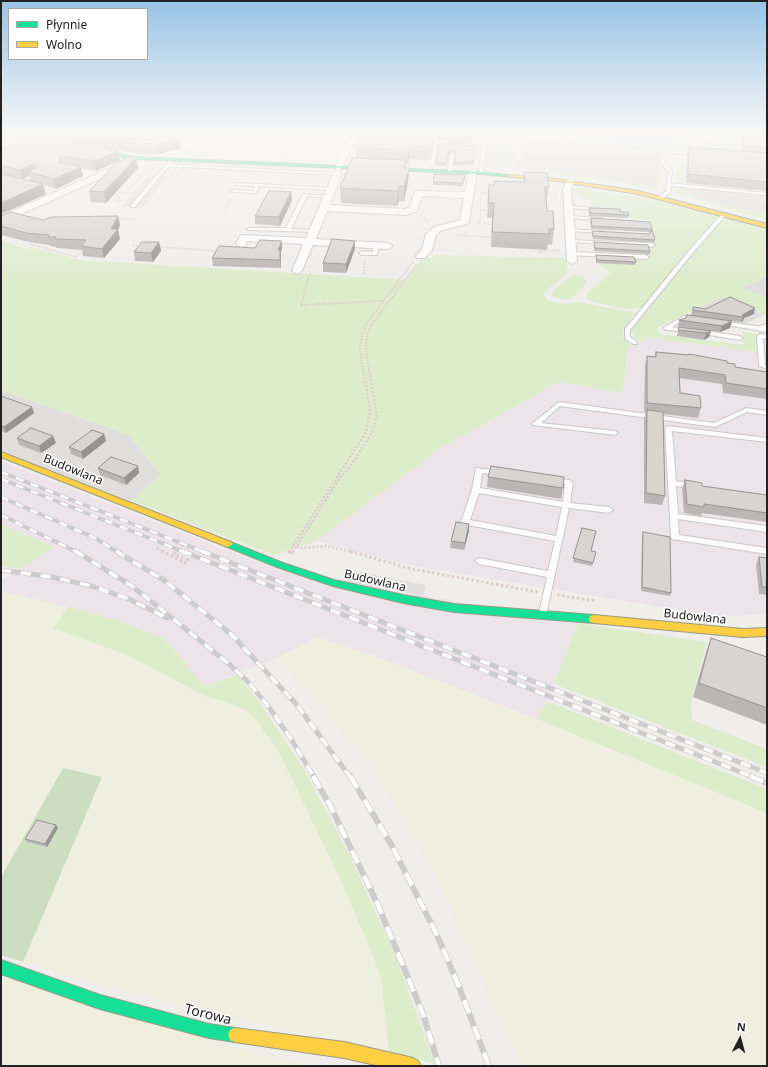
<!DOCTYPE html>
<html>
<head>
<meta charset="utf-8">
<style>
  body { margin:0 }
  #map { position:relative; width:768px; height:1067px; overflow:hidden; background:#f0eeeb; font-family:"Noto Sans",sans-serif }
  canvas { display:block }
  .frame { position:absolute; inset:0; border:2px solid #222; pointer-events:none }
  .legend { position:absolute; left:8px; top:8px; width:140px; height:52px; box-sizing:border-box; background:#fff; border:1px solid #a7a7a7; margin:0; padding:5px 7px; list-style:none; font-size:12px; color:#222 }
  .legend li { display:flex; align-items:center; gap:8px; height:20px }
  .legend b { width:20px; border:1px solid #a7a7a7 }
  .north { position:absolute; left:720px; top:1019px; width:40px; height:40px; -webkit-text-stroke:3px #fff; paint-order:stroke; rotate:6deg; font-size:11px; font-weight:700; line-height:16px; text-align:center; color:#222 }
  .north::after { content:''; display:block; margin:auto; width:14px; height:18px; background:#222; clip-path:polygon(50% 0,100% 100%,50% 72%,0 100%) }
</style>
</head>
<body>
<div id="map">
<canvas width="768" height="1067"></canvas>
<div class="frame"></div>
<ul class="legend">
<li><b style="height:5px;background:#16e098"></b>Płynnie</li>
<li><b style="height:5px;background:#ffcf43"></b>Wolno</li>
</ul>
<div class="north">N</div>
</div>
<script>
const ctx = document.querySelector('canvas').getContext('2d');
ctx.lineJoin = 'round';
function fill(path, color) { ctx.fillStyle = color; ctx.fill(path, 'evenodd'); }
const poly = rows => new Path2D(rows.map(r => 'M' + r).join(''));
function trace(path, color, width, dash) { ctx.strokeStyle = color; ctx.lineWidth = width; ctx.lineCap = dash ? 'butt' : 'round'; ctx.setLineDash(dash || []); ctx.stroke(path); }
function write(font, color, halo, rows, align = 'center') {
  ctx.font = font + ' "Noto Sans",sans-serif'; ctx.lineWidth = 3; ctx.setLineDash([]); ctx.textBaseline = 'middle'; ctx.strokeStyle = halo; ctx.fillStyle = color; for (const [text, x, y, turn = 0] of rows) {
    ctx.save(); ctx.translate(x, y); ctx.rotate((+turn || 0) * Math.PI / 180); ctx.textAlign = isNaN(turn) ? turn : align; if (halo) ctx.strokeText(text, 0, 0); ctx.fillText(text, 0, 0); ctx.restore();
  }
}
fill(poly([
  [767,276,767,298,742,288,761,279],
  [722,297,763,315,742,326,700,307],
  [1,390,129,435,161,475,132,501,1,451]
]), '#dfdedc');
fill(poly([
  [755,334,767,336,767,614,721,617,407,565,317,541,443,447,559,382,623,393,628,348,649,338,757,352],
  [1,461,276,569,578,623,547,701,537,719,374,656,316,637,278,658,205,686,165,639,118,620,1,591,1,580,54,547,1,524]
]), '#ede4e9');
fill(poly([
  [474,132,513,132,513,137,473,136]
]), '#f8f7e8');
fill(poly([
  [531,140,660,154,656,185,653,186,515,167]
]), '#dededc');
fill(poly([
  [1,591,68,607,54,628,127,655,209,698,226,702,247,711,259,724,282,758,342,883,371,951,381,978,389,1052,179,1005,108,987,23,962,102,777,63,768,1,877],
  [316,637,374,656,537,719,767,813,767,1066,521,1066,441,887,399,811,371,766,278,658],
  [1,977,261,1055,311,1066,1,1066]
]), '#efefdf');
fill(poly([
  [513,132,738,132,738,150,669,150,660,153,513,137],
  [486,144,518,146,508,165,493,168,485,168,486,166,494,166,495,148,486,147],
  [675,162,767,171,687,165,685,168,684,183,683,182,675,179,676,171,681,168],
  [531,169,619,181,618,183,530,172],
  [657,174,660,175,657,190,625,184,626,182,653,186,656,185],
  [577,187,640,197,719,216,693,245,642,308,627,309,616,307,593,302,587,298,587,294,611,272,596,263,635,265,634,259,650,259,647,247,655,247,648,220,629,218,628,215,620,215,618,208,591,207,590,200,578,197,577,192,571,191,572,188],
  [686,188,686,194,694,195,694,197,756,212,759,210,767,213,767,220,676,194,677,189],
  [727,218,767,230,767,276,743,288,767,298,767,316,722,297,657,328,659,330,659,334,743,345,743,332,755,334,757,352,649,338,640,342,634,337,631,330,697,249,723,219],
  [1,241,28,249,32,247,80,260,406,280,423,258,431,258,438,255,567,258,567,274,548,289,544,294,546,299,561,304,578,302,636,313,623,329,623,339,633,346,628,348,623,393,559,382,443,447,317,541,274,555,132,501,161,475,129,435,1,390],
  [573,275,582,276,586,280,584,286,572,298,565,300,552,296,552,292,556,288],
  [1,524,55,547,20,569,1,566],
  [68,607,118,620,165,639,205,686,237,675,260,703,301,764,349,854,396,957,435,1064,389,1052,381,978,371,951,342,883,282,758,259,724,247,711,226,702,207,697,127,655,53,628],
  [578,623,707,642,691,702,692,720,767,749,767,767,554,684],
  [547,701,767,789,767,813,537,719]
]), '#ddeccb');
fill(poly([
  [63,768,102,777,23,962,1,955,1,877]
]), '#cbdec1');
fill(poly([
  [484,147,495,147,494,166,483,166],
  [600,159,646,164,643,182,595,176],
  [149,175,168,176,142,208,121,207],
  [687,187,767,195,767,213,759,210,756,212,693,197,695,195,686,194,686,189,692,189],
  [349,570,426,585,423,596,344,581]
]), '#e0dfde');
fill(poly([
  [569,132,707,132,708,133,702,135,678,134,669,144,647,145,580,139,568,134]
]), '#bfdbe3');
const lane = poly([
  [430,132,434,132,433,138,438,141,459,141,461,142,459,143,439,143,434,165,432,166,430,165,435,142,429,138,430,132],
  [31,133,32,135,1,142,1,140,31,133],
  [479,136,482,137,480,144,470,144,470,142,477,142,479,136],
  [767,136,766,138,767,143,762,138,767,136],
  [464,145,484,146,486,147,483,174,479,173,482,148,465,147,464,145],
  [674,152,698,152,700,153,698,154,674,154,665,158,665,163,672,171,671,183,767,193,767,195,671,186,670,192,663,199,659,199,659,197,666,191,668,171,661,163,661,157,674,152],
  [452,153,454,154,452,171,450,172,448,171,450,154,452,153],
  [169,161,171,161,171,164,335,173,338,166,341,167,339,174,337,175,183,167,175,176,173,175,179,167,169,166,135,207,131,207,131,205,169,161],
  [238,183,332,188,334,189,332,190,259,186,256,193,254,193,231,192,231,191,233,190,253,191,255,186,236,185,236,183,238,183],
  [303,194,328,196,330,197,328,198,307,196,291,229,314,230,316,231,316,232,249,230,247,229,249,228,286,228,303,194],
  [568,206,599,208,601,209,599,210,566,208,566,206,568,206],
  [723,213,727,214,696,249,630,330,630,337,637,342,637,344,633,344,625,339,625,329,692,247,723,213],
  [567,216,601,218,603,219,601,220,569,218,567,218,567,216],
  [568,229,603,231,605,232,603,233,570,231,568,231,568,229],
  [568,240,652,243,655,245,652,247,570,242,568,241,568,240],
  [374,244,379,245,377,255,362,255,359,253,362,251,373,252,374,244],
  [571,252,646,255,649,257,646,259,569,255,569,253,571,252],
  [684,316,698,320,695,322,685,320,672,327,690,330,690,332,666,330,663,328,684,316],
  [721,321,763,327,766,329,763,331,719,324,719,322,721,321],
  [699,330,740,336,743,338,740,340,697,333,696,332,699,330],
  [760,334,767,335,767,339,763,338,765,365,767,365,767,369,759,366,757,336,760,334],
  [559,402,714,423,746,408,767,411,767,415,747,412,715,427,560,406,541,423,615,431,618,433,615,435,533,425,532,424,533,423,559,402],
  [668,426,767,438,767,442,672,431,676,481,695,484,699,486,695,488,676,486,678,514,767,526,767,532,678,519,679,535,767,548,767,554,672,539,671,537,665,428,668,426],
  [476,468,500,471,504,473,500,475,482,473,480,488,563,502,565,484,553,482,549,480,553,478,569,480,573,482,570,503,609,507,613,510,609,513,569,508,546,616,540,616,539,614,547,577,479,564,475,561,479,558,548,571,555,541,462,524,461,522,472,490,476,468],
  [479,493,562,507,556,536,470,520,479,493]
]);
const street = poly([
  [48,132,60,132,44,140,37,138,48,132],
  [350,132,358,132,343,167,339,170,336,169,335,167,350,132],
  [126,161,130,164,129,166,1,223,1,216,126,161],
  [473,169,477,172,469,222,467,224,440,231,436,235,432,250,425,258,417,258,416,256,422,249,426,234,434,227,460,220,464,198,422,196,417,211,406,215,327,211,316,239,388,243,393,246,388,249,313,245,302,271,297,274,292,271,303,244,247,241,245,246,241,247,236,244,240,236,243,235,306,238,334,172,340,172,341,174,330,205,405,209,410,207,415,191,465,192,469,172,473,169],
  [571,179,575,182,571,188,577,261,572,264,567,261,563,188,568,180,571,179],
  [767,323,767,332,759,331,757,329,759,327,767,323]
]);
const fast = poly([
  [28,132,33,132,37,135,84,148,135,157,481,172,514,176,512,177,481,174,135,159,82,150,33,137,28,132],
  [228,541,283,563,334,580,403,595,454,604,594,615,598,616,599,619,598,622,594,623,454,612,403,603,333,586,277,567,225,546,223,544,225,542,228,541],
  [1,960,100,995,209,1024,235,1028,240,1030,242,1035,240,1040,235,1042,209,1038,100,1009,1,974,1,960]
]);
const slow = poly([
  [510,175,556,179,638,191,767,224,767,228,638,194,556,181,512,177,510,177,510,175],
  [1,452,231,542,233,544,228,547,225,546,1,457,1,452],
  [594,615,743,629,767,628,767,636,743,637,594,623,590,622,589,619,590,616,594,615],
  [235,1028,344,1042,413,1058,418,1061,421,1066,380,1066,344,1058,235,1042,230,1040,228,1035,230,1030,235,1028]
]);
trace(lane, '#c9c8c7', 2);
trace(street, '#c9c8c7', 2);
trace(fast, '#999a82', 2);
trace(slow, '#999a82', 2);
trace(poly([
  [557,132,557,136,566,140],
  [536,136,557,141,625,148,660,149],
  [529,139,542,140,543,137],
  [198,143,208,132],
  [492,144,521,145],
  [683,146,685,138,715,136,715,132],
  [699,146,722,137,721,132],
  [189,150,198,143,287,147],
  [334,151,329,149,338,132],
  [283,154,296,132],
  [508,165,523,141,542,132],
  [510,166,528,139],
  [686,179,687,169],
  [119,192,133,193],
  [480,193,491,193],
  [483,194,491,183],
  [546,194,557,194],
  [127,201,115,201,150,168],
  [545,206,557,197],
  [224,210,232,199],
  [480,210,491,210],
  [421,215,430,223],
  [116,219,134,219],
  [480,223,494,225],
  [476,224,480,223,481,198],
  [454,235,466,236,466,231],
  [466,236,493,237]
]), '#dccecd', 1.5, [1, 1]);
trace(poly([
  [30,244,76,257,81,251],
  [133,245,140,246],
  [157,247,218,251],
  [538,252,560,250],
  [310,273,301,305,383,301],
  [364,274,365,261],
  [364,376,360,349,362,334,367,323,413,262],
  [370,376,366,349,367,334,373,323,417,264]
]), '#dccecd', 2, [1.5, 1.5]);
trace(poly([
  [293,545,302,548,326,546,353,552],
  [157,548,164,552],
  [176,552,185,543],
  [289,552,366,432,370,409,364,375],
  [293,552,341,476,349,468,372,433,377,416,370,375]
]), '#dccecd', 2.5, [2, 2]);
trace(poly([
  [162,551,185,563,188,560,174,554,177,551],
  [350,551,407,568,538,592],
  [288,553,290,551],
  [291,554,293,551],
  [557,595,596,601]
]), '#dccecd', 3, [2.5, 2.5]);
fill(lane, '#fdfcfc');
fill(street, '#fdfcfc');
fill(fast, '#16e098');
fill(slow, '#ffcf43');
const railFar2 = poly([
  [1,472,204,552],
  [1,479,184,552],
  [1,497,95,538,117,552],
  [1,515,77,552]
]);
const railFar1 = poly([
  [75,551,132,586,228,663,251,685,271,710,291,739,314,777],
  [116,551,165,581,231,634,297,705,350,777],
  [182,551,753,777],
  [201,551,767,773],
  [1,570,52,577,91,586,129,599,167,618]
]);
const rail = poly([
  [313,776,331,807,378,905,423,1014,439,1066],
  [350,776,392,846,436,933,458,984,489,1066],
  [750,776,767,783]
]);
trace(railFar2, '#ccc', 4);
trace(railFar1, '#ccc', 5);
trace(rail, '#ccc', 6);
trace(railFar2, '#fff', 2.5, [8]);
trace(railFar1, '#fff', 3.5, [10]);
trace(rail, '#fff', 4.5, [14]);
fill(poly([
  [56,132,167,132,179,139,180,149,157,154,136,154,136,153,135,153,85,145,57,136],
  [361,132,434,132,433,143,430,160,409,159,408,165,406,164,406,168,409,168,408,183,404,201,399,201,397,206,341,203,340,188,356,158,356,148],
  [435,132,477,132,476,140,469,141,468,144,448,143,447,141,435,137],
  [743,132,757,132,757,137,767,138,767,191,686,183,687,155,689,147,740,151],
  [20,140,120,160,96,171,81,168,83,176,56,189,43,185,46,194,1,214,1,149,21,142],
  [29,176,30,181,23,179],
  [439,144,476,146,474,165,454,166,455,154,451,152,449,154,447,166,435,166,436,162],
  [138,168,106,203,91,202,89,191],
  [524,172,549,187,546,202,547,211,554,229,552,245,548,244,547,250,491,247,492,218,487,218,488,200,489,185,494,185,494,181,523,182],
  [465,178,463,186,433,185,433,182],
  [291,192,292,200,280,226,255,224,255,216],
  [589,208,620,212,629,215,628,218,589,216],
  [1,216,43,220,118,216,120,225,118,229,120,239,104,258,83,256,82,250,57,248,56,247,50,246,50,245,29,242,1,235],
  [591,218,650,222,655,240,654,243,593,239,592,234,592,231,649,234,650,233,648,232,591,229,590,222],
  [282,241,282,248,281,252,281,268,213,266,212,258,255,248],
  [159,242,161,251,153,262,135,261,134,252],
  [594,242,648,245,650,252,649,255,646,254,594,251],
  [355,249,346,273,323,272,323,263],
  [596,255,636,262,635,265,596,263],
  [693,307,706,309,754,314,744,318,743,321,741,322,691,316],
  [679,320,732,321,730,328,720,332,711,331,709,337,704,340,677,336,679,327,696,329,678,326],
  [656,352,688,355,689,354,727,363,735,367,767,372,767,399,723,393,722,384,679,378,680,393,701,408,698,418,663,414,665,496,662,505,644,503,644,419,646,412,644,412,645,365,647,356,655,357],
  [1,395,2,397,34,413,6,433,1,431],
  [104,434,106,441,83,459,71,454,69,447],
  [53,436,56,443,41,453,19,445,17,438],
  [98,468,139,473,126,485,100,475],
  [488,477,563,488,561,499,487,487],
  [685,480,702,486,767,495,767,522,702,513,701,516,684,513,682,489],
  [469,524,469,531,464,550,450,548,451,541],
  [582,528,591,551,596,552,592,566,573,562],
  [643,532,671,593,670,596,641,591,642,536],
  [759,557,767,558,767,595,759,594,756,564],
  [711,638,767,657,767,725,693,697,706,652],
  [58,828,47,847,27,842,25,839]
]), '#b9b6b5');
fill(poly([
  [433,132,433,143,430,160,431,146],
  [179,139,180,149,157,154,156,144],
  [136,141,134,143,136,153,135,153,132,143],
  [410,146,409,159,408,165,408,150],
  [452,148,451,152,449,154,447,166,449,150],
  [118,151,120,160,96,171,94,161],
  [136,158,138,168,106,203,104,192],
  [33,164,35,174,28,172,29,176,22,179,20,170],
  [81,167,83,176,56,189,54,179],
  [409,168,408,183,404,201,404,186],
  [43,184,46,194,1,214,1,203],
  [399,186,399,201,397,206,398,191],
  [291,192,292,200,280,226,279,217],
  [118,216,120,225,118,230,120,239,104,258,102,249],
  [282,241,282,248,281,252,281,268,280,260,278,250],
  [355,241,355,249,346,273,346,264],
  [159,242,161,251,153,262,151,253],
  [755,308,754,314,744,318,743,321,741,322,743,317,742,315],
  [732,321,730,328,720,332,722,326],
  [711,331,709,337,704,340,706,333],
  [32,407,34,413,6,433,4,427],
  [104,434,106,441,83,459,81,452],
  [53,436,56,443,41,453,39,446],
  [138,466,139,473,126,485,124,478],
  [469,524,469,531,464,550,465,543],
  [56,825,58,828,47,847,45,844]
]), '#969493');
const building = poly([
  [76,132,167,132,179,139,156,144,134,143,136,141,132,143,83,134,76,132],
  [361,132,433,132,431,146,410,146,408,150,356,148,361,132],
  [744,132,757,132,757,137,767,138,767,148,742,146,744,132],
  [38,133,78,143,118,151,94,161,59,156,59,162,81,167,54,179,28,172,38,167,33,164,20,170,1,165,1,149,23,141,20,140,38,133],
  [439,144,476,146,474,161,454,163,456,151,452,148,449,150,447,163,436,162,439,144],
  [689,147,767,153,767,182,688,174,689,147],
  [127,157,136,158,104,192,89,191,116,163,127,157],
  [352,158,406,160,404,168,409,168,404,186,399,186,398,191,340,188,352,158],
  [524,172,547,173,549,187,545,187,547,211,553,211,554,229,549,229,549,234,492,232,494,203,488,203,489,185,494,185,494,181,525,182,524,172],
  [1,174,43,184,1,203,1,174],
  [434,174,465,175,463,183,433,182,434,174],
  [269,191,291,192,279,217,255,216,269,191],
  [589,208,620,209,620,212,628,212,629,215,590,213,589,208],
  [10,212,43,220,52,217,118,216,111,229,118,229,102,249,81,246,86,240,54,239,56,237,48,237,49,235,26,233,1,226,1,216,10,212],
  [591,218,650,222,655,240,593,236,592,231,649,234,652,231,649,229,592,226,591,218],
  [332,239,355,241,346,264,323,263,332,239],
  [260,240,282,241,278,250,280,250,280,260,212,258,219,246,255,248,260,240],
  [142,242,159,242,151,253,134,252,142,242],
  [594,242,648,245,650,252,647,251,595,248,594,242],
  [596,255,634,257,636,262,597,260,596,255],
  [730,297,755,308,742,315,745,316,743,317,693,310,693,307,706,309,730,297],
  [687,315,732,321,722,326,679,320,686,318,687,315],
  [679,327,711,331,706,333,678,330,679,327],
  [656,352,688,355,689,354,727,361,727,363,735,364,735,367,767,372,767,389,726,383,725,375,679,368,680,393,700,396,701,408,647,403,647,356,656,357,656,352],
  [1,396,32,407,4,427,1,426,1,396],
  [647,410,663,412,665,496,646,493,647,410],
  [31,428,53,436,39,446,17,438,31,428],
  [92,430,104,434,81,452,69,447,92,430],
  [111,457,138,466,124,478,98,468,111,457],
  [491,466,564,477,563,488,488,477,491,466],
  [685,480,702,483,702,486,767,495,767,513,704,504,704,507,687,504,685,480],
  [456,522,469,524,465,543,451,541,456,522],
  [582,528,596,531,591,551,596,552,593,563,573,558,582,528],
  [643,532,670,537,671,593,642,587,643,532],
  [759,557,767,558,767,587,762,587,759,557],
  [711,638,767,657,767,708,699,683,711,638],
  [37,820,56,825,45,844,25,839,37,820]
]);
fill(building, '#d7d4d2');
trace(building, '#969493', 1);
const sky = ctx.createLinearGradient(0, 0, 0, 282);
sky.addColorStop(0, '#97c4e6');
sky.addColorStop(0.47, '#f8f7f6');
sky.addColorStop(1, '#f8f7f600');
ctx.fillStyle = sky;
ctx.fillRect(0, 0, 768, 282);
write('12px', '#222', '#fff', [
  ["Budowlana",73,470,22],
  ["Budowlana",375,581,13],
  ["Budowlana",695,617,6]
]);
write('14px', '#222', '#fff', [
  ["Torowa",208,1015,14]
]);
</script>
</body>
</html>
